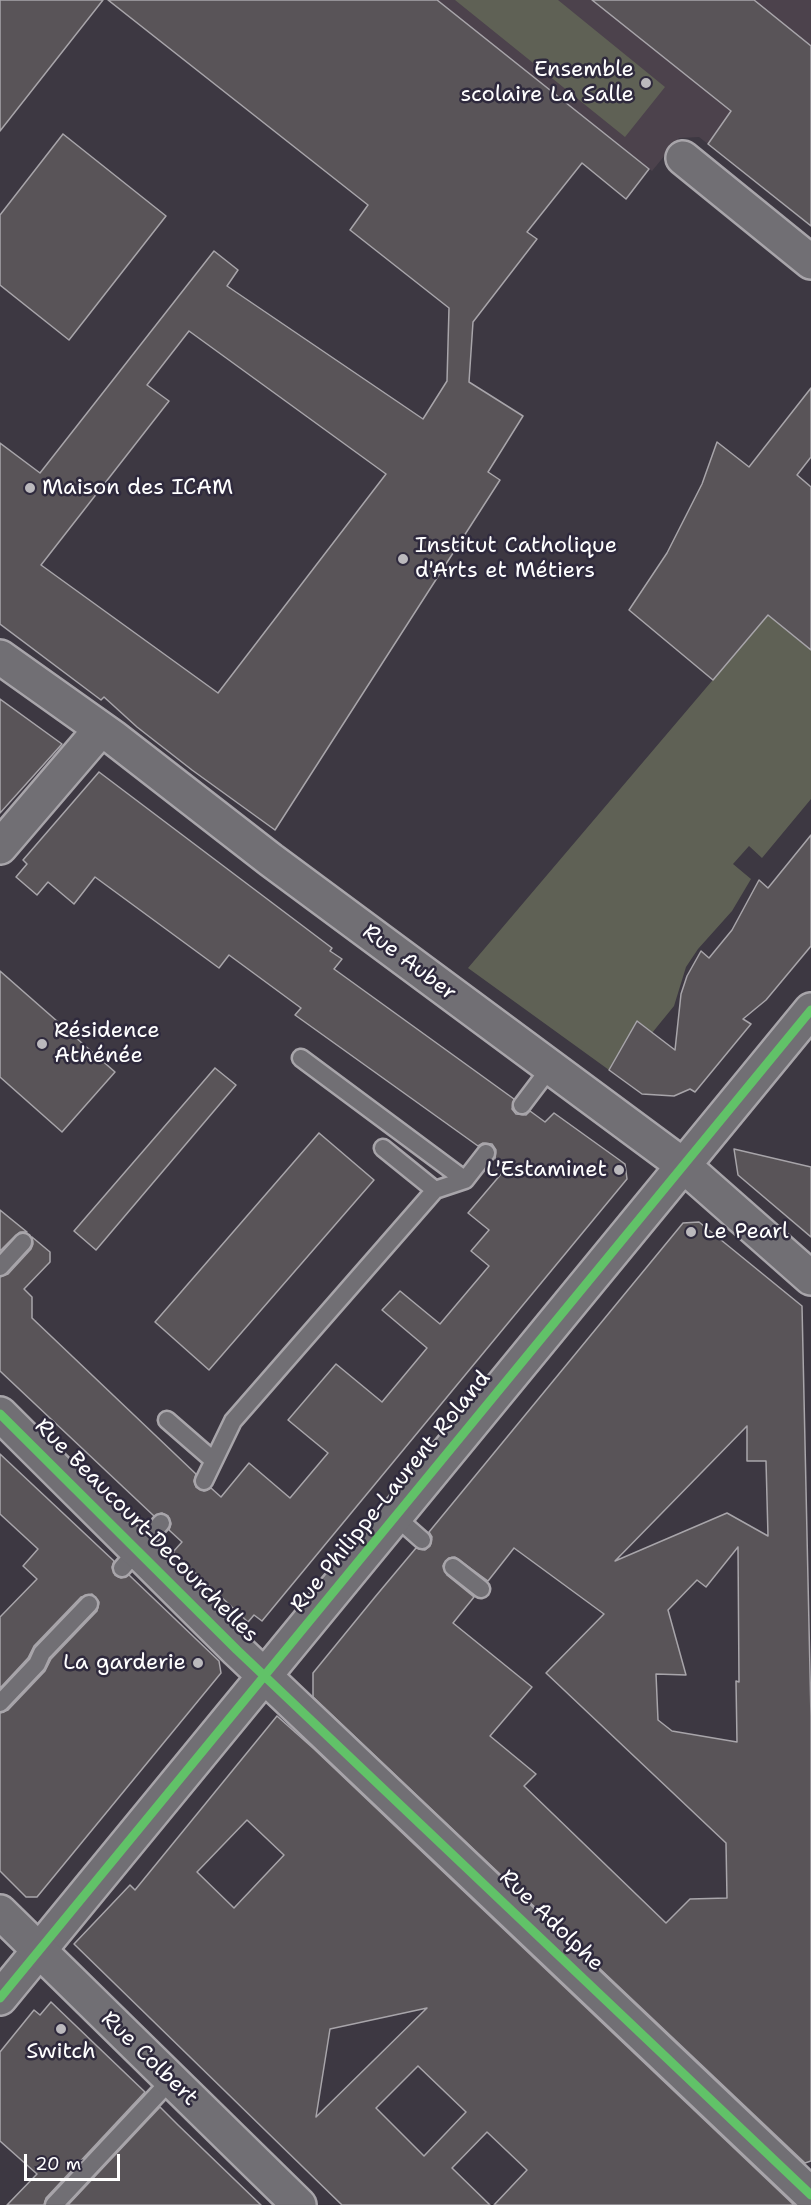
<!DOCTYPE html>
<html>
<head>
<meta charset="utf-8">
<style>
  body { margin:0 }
  #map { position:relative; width:811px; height:2205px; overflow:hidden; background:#3d3842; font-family:"Shantell Sans",sans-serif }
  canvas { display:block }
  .scale { position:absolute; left:24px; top:2154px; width:96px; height:27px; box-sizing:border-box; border:3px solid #fff; border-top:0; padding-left:8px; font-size:18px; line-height:21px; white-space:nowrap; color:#fff; -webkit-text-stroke:4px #2f2a3d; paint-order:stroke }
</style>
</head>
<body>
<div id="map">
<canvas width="811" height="2205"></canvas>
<div class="scale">20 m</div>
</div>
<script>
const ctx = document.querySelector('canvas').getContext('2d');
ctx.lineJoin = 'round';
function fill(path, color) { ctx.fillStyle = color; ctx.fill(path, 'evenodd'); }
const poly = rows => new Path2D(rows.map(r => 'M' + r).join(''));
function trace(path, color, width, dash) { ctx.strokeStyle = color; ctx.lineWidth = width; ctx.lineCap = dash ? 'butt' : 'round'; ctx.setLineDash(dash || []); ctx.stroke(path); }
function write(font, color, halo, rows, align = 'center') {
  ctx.font = font + ' "Shantell Sans",sans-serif'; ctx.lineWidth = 5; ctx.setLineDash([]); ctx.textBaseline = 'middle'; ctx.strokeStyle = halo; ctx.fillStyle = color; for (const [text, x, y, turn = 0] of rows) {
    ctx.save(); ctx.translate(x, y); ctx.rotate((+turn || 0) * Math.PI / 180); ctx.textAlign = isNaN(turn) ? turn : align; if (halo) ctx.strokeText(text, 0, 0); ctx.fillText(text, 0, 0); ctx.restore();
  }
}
fill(poly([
  [436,0,811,0,811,100,763,66,708,144,699,137,679,138,652,171]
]), '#4c424c');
fill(poly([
  [455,0,558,0,665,87,625,137],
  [768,615,811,650,811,799,762,858,749,846,733,864,751,879,732,911,698,949,686,967,674,1006,652,1033,637,1021,609,1070,468,968]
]), '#5f6155');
const building = poly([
  [0,0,103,0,0,131,0,0],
  [108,0,437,0,649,169,626,199,582,163,527,232,537,239,473,322,469,382,523,416,488,472,500,480,275,830,192,770,137,727,104,697,101,700,0,624,0,443,40,473,214,251,238,270,227,286,423,419,447,381,449,308,350,230,368,205,108,0],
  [189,331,386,474,218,693,41,565,169,401,147,385,189,331],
  [592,0,754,0,811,46,811,226,708,144,731,111,592,0],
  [63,134,166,216,69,340,0,285,0,215,63,134],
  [811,388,811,457,797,475,811,487,811,650,768,615,713,680,629,610,667,553,702,484,717,442,749,467,811,388],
  [0,699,62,744,0,813,0,699],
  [99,772,332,948,330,951,342,959,334,969,514,1099,512,1109,516,1114,526,1115,530,1111,545,1122,554,1113,625,1164,627,1179,262,1621,254,1615,248,1622,173,1552,182,1542,169,1530,171,1524,168,1516,162,1513,154,1516,0,1371,0,1277,8,1274,31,1249,33,1244,32,1237,50,1252,50,1262,24,1289,32,1297,32,1318,196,1474,194,1481,196,1487,204,1491,211,1488,221,1497,249,1463,290,1498,328,1453,288,1420,336,1364,382,1402,427,1348,382,1310,400,1291,440,1324,489,1266,471,1251,489,1230,468,1213,507,1167,495,1159,496,1150,492,1144,483,1143,478,1146,295,1015,301,1008,229,955,219,968,95,877,74,904,48,882,37,895,16,877,27,864,23,860,99,772],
  [811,835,811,946,766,1000,743,1019,751,1024,695,1092,690,1089,674,1096,642,1094,609,1070,637,1021,675,1050,681,994,687,976,701,951,709,958,732,930,759,880,768,888,811,835],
  [0,971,115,1072,62,1132,0,1077,0,971],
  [215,1068,236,1085,96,1250,74,1231,215,1068],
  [319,1133,374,1180,209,1370,155,1322,319,1133],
  [734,1149,811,1167,811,1237,738,1175,734,1149],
  [0,1210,27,1232,20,1232,16,1235,0,1251,0,1210],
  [699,1222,802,1306,811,1717,811,2161,805,2163,313,1697,313,1673,375,1597,416,1548,425,1550,430,1546,432,1537,429,1532,683,1223,699,1222],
  [747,1426,747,1461,766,1461,768,1536,727,1513,615,1561,747,1426],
  [738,1547,739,1682,736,1681,737,1742,672,1731,658,1720,656,1674,686,1675,668,1610,697,1580,706,1587,738,1547],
  [514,1548,604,1614,546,1673,726,1843,727,1898,690,1899,666,1923,524,1786,536,1774,490,1736,532,1687,453,1623,474,1597,447,1575,443,1566,449,1558,455,1557,488,1581,514,1548],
  [0,1454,114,1561,112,1567,115,1575,121,1578,129,1575,219,1661,221,1673,37,1897,26,1897,0,1871,0,1713,8,1710,45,1671,51,1659,97,1611,99,1602,92,1594,81,1597,34,1646,28,1658,0,1688,0,1617,37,1579,23,1566,38,1549,0,1514,0,1454],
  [277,1716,314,1749,794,2205,494,2205,527,2170,487,2132,452,2168,490,2205,342,2205,74,1944,130,1885,135,1890,277,1716],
  [247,1820,284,1855,234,1908,197,1872,247,1820],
  [427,2008,316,2117,330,2029,427,2008],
  [418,2066,466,2112,424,2156,376,2108,418,2066],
  [51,2002,145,2092,46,2198,44,2205,7,2205,37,2174,0,2141,0,2052,34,2010,40,2015,51,2002],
  [160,2107,178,2125,261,2205,68,2205,160,2107]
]);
fill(building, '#595458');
trace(building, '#a8a5aa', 1.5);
const service = poly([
  [301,1058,465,1180,486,1153],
  [522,1105,550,1068],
  [383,1148,435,1190],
  [0,1267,23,1242],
  [167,1420,213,1460],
  [204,1481,233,1421,435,1190,465,1180],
  [396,1517,422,1540],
  [453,1567,481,1589],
  [122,1568,161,1523],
  [0,1703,37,1664,42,1653,89,1604],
  [54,2205,171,2080]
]);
const minor = poly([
  [683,158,811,262],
  [0,657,114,738,271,860,684,1166,811,1278],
  [0,847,101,729],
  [0,1414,237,1650,811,2195],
  [0,1998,811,1010]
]);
const tertiary = poly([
  [0,1912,299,2205]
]);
trace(service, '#a8a5aa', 21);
trace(minor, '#a8a5aa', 38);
trace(tertiary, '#a8a5aa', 38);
trace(service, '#716f74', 16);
trace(minor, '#716f74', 33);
trace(tertiary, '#716f74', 33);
trace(poly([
  [0,1414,237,1650,811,2195],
  [0,1998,811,1010]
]), '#61c268', 9);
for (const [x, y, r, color] of [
  [646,83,6,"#bbb9bd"],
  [30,488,6,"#bbb9bd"],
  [403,559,6,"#bbb9bd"],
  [42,1044,6,"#bbb9bd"],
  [619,1170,6,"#bbb9bd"],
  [691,1232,6,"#bbb9bd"],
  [198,1663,6,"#bbb9bd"],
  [61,2029,6,"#bbb9bd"]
]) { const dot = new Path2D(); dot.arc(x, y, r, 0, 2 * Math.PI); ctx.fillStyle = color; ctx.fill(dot); trace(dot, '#2f2a3d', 2); }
write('22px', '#fff', '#2f2a3d', [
  ["Ensemble",634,70,"right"],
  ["scolaire La Salle",634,95,"right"],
  ["Maison des ICAM",42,488],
  ["Institut Catholique",415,546],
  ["d'Arts et Métiers",415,571],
  ["Résidence",54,1031],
  ["Athénée",54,1056],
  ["L'Estaminet",607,1170,"right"],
  ["Le Pearl",703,1232],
  ["La garderie",186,1663,"right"],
  ["Switch",61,2052,"center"]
], 'left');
write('22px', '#fff', '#2f2a3d', [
  ["Rue Auber",409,963,37],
  ["Rue Philippe-Laurent Roland",391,1492,-51],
  ["Rue Beaucourt-Decourchelles",146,1531,45],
  ["Rue Adolphe",551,1921,44],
  ["Rue Colbert",149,2059,44]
]);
</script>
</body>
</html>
